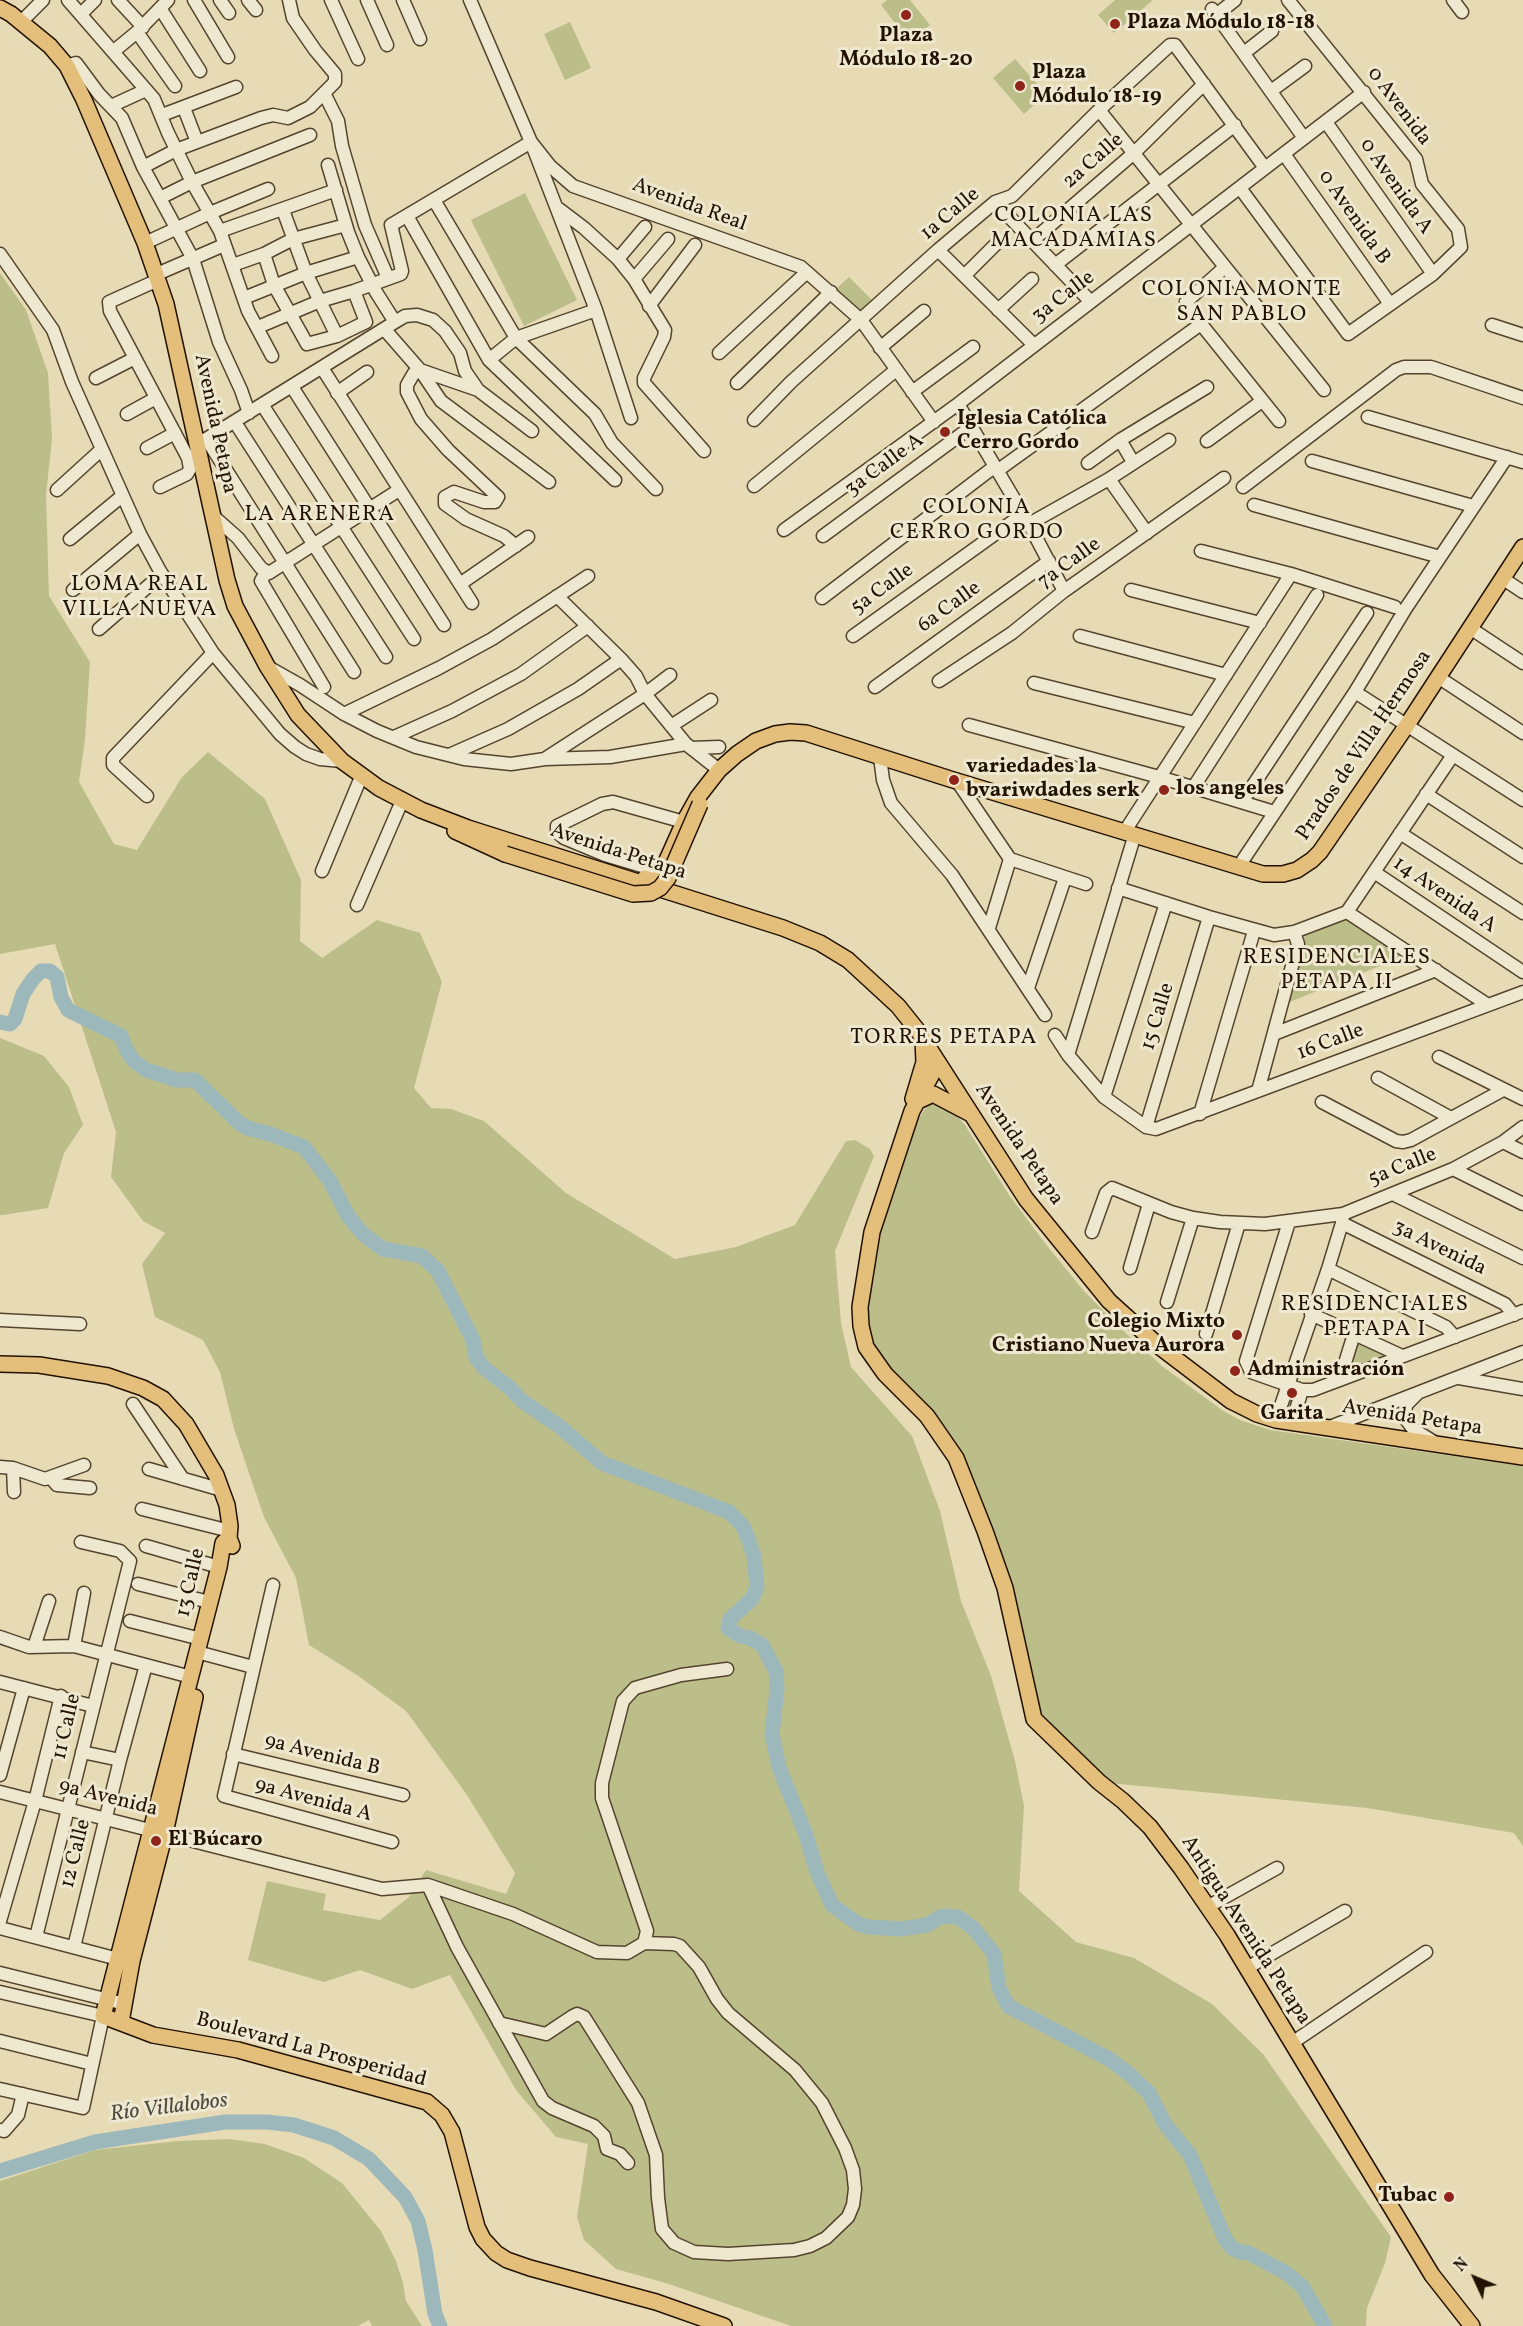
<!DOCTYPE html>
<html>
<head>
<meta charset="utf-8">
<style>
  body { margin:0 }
  #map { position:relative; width:1523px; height:2326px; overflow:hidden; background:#e7dbb6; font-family:Vollkorn,serif }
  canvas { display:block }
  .north { position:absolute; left:1445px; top:2248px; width:60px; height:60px; -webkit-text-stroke:4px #efe8d0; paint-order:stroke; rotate:314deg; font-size:16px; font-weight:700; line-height:24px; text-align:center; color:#231201 }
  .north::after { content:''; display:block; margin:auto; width:21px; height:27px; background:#231201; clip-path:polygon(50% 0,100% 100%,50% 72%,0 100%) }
</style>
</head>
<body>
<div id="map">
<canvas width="1523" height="2326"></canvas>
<div class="north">N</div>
</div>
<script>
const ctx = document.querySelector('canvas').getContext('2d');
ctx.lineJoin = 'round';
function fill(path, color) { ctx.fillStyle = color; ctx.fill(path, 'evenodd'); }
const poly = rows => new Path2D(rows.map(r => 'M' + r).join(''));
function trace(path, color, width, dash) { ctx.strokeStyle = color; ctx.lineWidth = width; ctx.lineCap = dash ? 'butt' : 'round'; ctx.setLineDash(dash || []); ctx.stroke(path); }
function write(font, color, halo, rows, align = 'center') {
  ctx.font = font + ' Vollkorn,serif'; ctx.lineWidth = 6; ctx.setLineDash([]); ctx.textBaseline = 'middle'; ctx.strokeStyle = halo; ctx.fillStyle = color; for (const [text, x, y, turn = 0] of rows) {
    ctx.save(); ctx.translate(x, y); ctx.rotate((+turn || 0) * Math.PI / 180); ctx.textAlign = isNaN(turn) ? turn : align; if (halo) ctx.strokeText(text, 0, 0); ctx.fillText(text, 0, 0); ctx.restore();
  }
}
fill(poly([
  [887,0,910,0,930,25,910,42,881,5],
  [1115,0,1151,0,1152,1,1114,33,1098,15],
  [570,22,591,68,565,80,544,34],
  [1015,59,1046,94,1024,114,993,78],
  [525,193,577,300,524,326,471,220],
  [0,273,26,310,48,373,52,439,46,495,49,596,90,662,85,740,79,782,114,844,137,850,182,777,208,752,265,799,301,880,300,941,322,958,377,920,420,933,442,982,414,1088,431,1108,451,1109,484,1121,566,1193,675,1259,736,1247,795,1225,846,1141,855,1140,870,1149,874,1156,835,1251,841,1323,851,1367,912,1436,940,1511,961,1601,991,1676,1015,1761,1024,1806,1019,1891,1076,1942,1134,1958,1212,2004,1263,2054,1391,2237,1385,2263,1367,2308,1366,2326,791,2326,669,2284,616,2269,584,2240,577,2217,588,2144,556,2137,516,2090,450,1975,412,1989,360,1970,324,1982,248,1960,267,1881,326,1894,323,1910,380,1920,409,1897,426,1870,506,1894,515,1873,467,1795,406,1711,357,1675,309,1645,296,1578,264,1517,234,1429,220,1372,203,1340,155,1317,142,1264,165,1233,143,1221,111,1177,116,1132,55,944,0,954],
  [849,277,872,300,859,314,835,290],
  [1348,917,1405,956,1287,1003,1306,931],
  [0,1038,44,1056,69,1087,83,1125,64,1153,48,1208,3,1215,0,1215],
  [937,1101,951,1109,965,1125,1009,1195,1048,1247,1084,1291,1117,1325,1162,1366,1222,1410,1240,1420,1270,1430,1523,1466,1523,1846,1514,1833,1367,1808,1099,1782,1033,1711,1018,1653,956,1458,863,1338,878,1231,917,1121,926,1107],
  [1356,1342,1382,1353,1383,1355,1380,1360,1346,1374],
  [228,2139,265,2144,304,2158,342,2183,381,2231,396,2261,403,2283,406,2301,422,2326,372,2326,369,2320,358,2326,0,2326,0,2181,95,2150,178,2141]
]), '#bcbe8a');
trace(poly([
  [0,1022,10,1024,15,1019,23,994,33,979,41,971,50,971,57,977,61,997,68,1010,121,1036,127,1051,134,1061,146,1070,177,1080,195,1080,238,1122,247,1128,270,1134,304,1147,330,1181,348,1216,363,1234,383,1249,422,1256,438,1271,473,1340,476,1357,485,1369,509,1387,522,1401,559,1426,602,1463,729,1512,743,1526,749,1541,754,1557,757,1587,752,1599,730,1619,728,1628,740,1636,750,1638,762,1645,776,1671,777,1689,772,1734,779,1767,806,1835,817,1872,832,1905,858,1924,869,1927,901,1929,927,1925,942,1916,958,1917,973,1928,994,1954,999,1988,1008,2006,1109,2059,1129,2074,1149,2093,1165,2124,1190,2155,1225,2239,1232,2248,1240,2252,1249,2253,1286,2273,1302,2286,1325,2326],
  [0,2171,95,2142,225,2122,267,2122,294,2125,334,2138,369,2159,405,2197,418,2221,425,2250,435,2314,440,2326]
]), '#9db8ba', 15);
const minor = poly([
  [68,0,154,99,168,133,192,182,220,231,248,311,272,356],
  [118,0,143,27],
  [194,0,228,57],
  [220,0,229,13],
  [248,0,256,10],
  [331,0,358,59],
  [367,0,387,45],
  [403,0,420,39],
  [470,0,531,142,550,166,573,186,801,267,861,320,934,422],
  [1453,0,1462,12],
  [160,8,200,71],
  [1212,9,1304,138],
  [81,14,95,0],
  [1216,15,1235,0],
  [21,22,43,0],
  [137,32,175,86],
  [114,51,137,32,168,0],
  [1244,53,1272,31],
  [67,66,76,63,99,94,122,118,143,167,193,259,219,342,241,390,249,413],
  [1271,91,1305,66],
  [324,93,338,121,342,146,365,225,388,278],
  [111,106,146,90],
  [184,108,197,142],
  [1099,110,1324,390],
  [162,115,236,87],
  [1326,122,1433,274],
  [1284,154,1390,304],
  [328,165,348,232,358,257,376,292,395,322],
  [143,167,176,150,261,118,273,115,288,118,310,107,335,82,335,74,315,50,293,18,289,0],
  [1240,188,1348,334,1433,274,1461,247,1458,229,1422,184,1416,159,1288,0],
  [160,198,192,182,310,135],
  [434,200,516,338,595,414,612,443,656,489],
  [995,202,1091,302],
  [559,209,584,228,618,259,634,279,665,330,664,337,644,378,644,383,704,451],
  [283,210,306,273,337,336],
  [407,216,489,360,615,480],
  [220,231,336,190],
  [1032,241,1134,153,1204,84],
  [145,243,210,213,268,189],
  [938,250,1034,345],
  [0,254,53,330,72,382,140,534,160,571,213,653,280,734,295,747,306,754,320,759,342,761],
  [264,254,274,285,307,344,337,336,366,322,354,291],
  [618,259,645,227],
  [233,265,264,254,293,239,346,225],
  [1055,265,1235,125],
  [1225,267,1186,302,1201,324,1279,421],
  [157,274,224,245],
  [964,276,998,242],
  [634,279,668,239],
  [158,280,109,302,110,311,188,458,190,469,187,474,160,487],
  [244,298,306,273,358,257],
  [649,306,695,245],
  [998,310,1032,279],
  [1492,325,1523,335],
  [258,327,320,301,354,291,401,274,402,271,391,225,531,142,596,310,631,418],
  [386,331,420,370,441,401,549,482],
  [880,348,924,311],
  [719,353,807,272],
  [489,360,516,338,596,310],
  [324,371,472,603],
  [96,378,135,358],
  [737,383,831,292],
  [294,390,444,625],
  [478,390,420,370,414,373,407,385,407,392,421,419,448,450,498,497,495,502,484,502,454,492,445,497,445,504,466,519,504,536,516,546],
  [912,392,973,347],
  [337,393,367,372],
  [958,404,1029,524,1064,591],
  [265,409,414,639],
  [127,414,156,398],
  [1368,417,1523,462],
  [754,420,791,382,938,250,995,202,1012,196,1099,110,1170,45,1175,45,1265,168],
  [238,427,386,657],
  [1120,440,1133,462],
  [1207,441,1262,401],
  [197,443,206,439,395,322,405,316,417,315,433,320,445,331,460,353,465,371,478,390,532,431],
  [209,443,354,672],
  [147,448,175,433],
  [1312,461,1473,506],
  [1088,463,1120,440,1207,387],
  [997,471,1201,324],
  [1109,479,1147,533],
  [754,486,896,370],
  [1243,487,1396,370,1404,367,1431,367,1523,398],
  [57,490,102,449],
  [1254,505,1440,557],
  [212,515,238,538,261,568,269,573,399,490],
  [1029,524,1109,479,1169,440],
  [784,530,958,404,1364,92],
  [823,536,971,427],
  [70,539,122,496],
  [1201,551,1291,574,1395,607],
  [266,572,261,581,324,687],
  [1502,578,1523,592],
  [460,584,528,537],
  [73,590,140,534],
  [1131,590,1260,623],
  [557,596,621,659,636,676,645,694,686,744,719,770],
  [822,598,994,467],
  [1470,628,1523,663],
  [99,629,162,574],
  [853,636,1023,514],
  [1080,636,1226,675],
  [268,667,300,685,344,714,377,731,416,747,464,759,511,764,545,759,610,757,686,744],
  [1438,677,1523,733],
  [939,681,1012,633,1064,591,1224,478],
  [1034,683,1195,723],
  [875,687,1049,561],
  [1355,692,1523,800],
  [344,714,439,668,492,639,588,576],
  [969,725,1159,777,1274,812],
  [671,726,711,700],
  [394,737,452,711,521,674,588,626],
  [691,748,719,747],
  [449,755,508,729,578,689,621,659],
  [880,757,883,780,891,803,952,875,1045,1015],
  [546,758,645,694,670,675],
  [957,781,1010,859,1086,884],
  [1193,788,1317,595],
  [1426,794,1523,857],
  [147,796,113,765,113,758,213,653],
  [1242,802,1367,613],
  [1125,831,1291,574],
  [1400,833,1523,913],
  [1239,866,1355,692,1406,608,1507,457],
  [322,871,361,777],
  [662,872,605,855,564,838,557,832,557,826,602,804,613,802,684,822],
  [1374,872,1523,972],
  [1118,888,1209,917,1274,935,1294,932,1347,912,1453,755],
  [357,905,402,801],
  [1347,912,1488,1005],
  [989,928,1010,859],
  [1028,988,1065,878],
  [1274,1034,1436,970],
  [1055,1035,1068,1055,1104,1097,1146,1127,1156,1129,1523,992],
  [1068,1055,1135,834],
  [1439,1057,1523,1099],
  [1378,1078,1451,1118],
  [1258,1091,1298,944,1294,932],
  [1104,1097,1166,903],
  [1322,1102,1396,1141,1403,1142,1411,1140,1503,1090],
  [1200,1114,1254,931],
  [1146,1127,1209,917],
  [1503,1142,1523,1152],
  [1453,1169,1523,1204],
  [1393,1194,1523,1258],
  [1289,1222,1246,1361,1251,1372,1302,1390,1313,1390,1523,1311],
  [1342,1223,1505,1304,1514,1315],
  [1092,1232,1106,1193,1112,1188,1171,1212,1193,1218,1220,1222,1265,1224,1343,1214,1453,1169,1503,1142,1523,1127],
  [1130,1268,1149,1204],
  [1328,1269,1446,1327,1455,1337],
  [1167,1302,1193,1218],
  [1311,1314,1402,1356],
  [0,1320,80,1324],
  [1206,1334,1239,1223],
  [1459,1378,1523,1389],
  [1340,1379,1354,1334],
  [1417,1394,1406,1405,1405,1418,1413,1429,1434,1442],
  [133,1404,183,1479],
  [1276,1420,1328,1269,1342,1223,1343,1214],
  [1292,1423,1302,1390],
  [1327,1428,1523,1352],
  [0,1467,13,1468,45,1479,84,1465],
  [13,1468,14,1492],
  [149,1469,222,1490],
  [51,1478,57,1485,90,1488],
  [142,1509,230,1531],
  [146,1546,219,1567],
  [138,1584,209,1602],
  [273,1585,224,1796,392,1842],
  [130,1621,201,1639],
  [0,1637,29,1647,74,1646,191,1677],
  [74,1646,84,1593],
  [34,1647,49,1601],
  [197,1652,253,1667],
  [0,1682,93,1706],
  [82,1752,120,1760],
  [233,1754,403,1795],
  [0,1775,24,1688],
  [0,1792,382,1889,428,1885,513,1914,597,1952,627,1953,644,1943,647,1931,602,1798,602,1783,623,1701,635,1688,681,1675,727,1669],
  [428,1885,457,1947,543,2101,552,2108,594,2126,604,2136,607,2149,620,2154,628,2163],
  [1209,1906,1277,1868],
  [0,1921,35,1801,61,1696],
  [0,1928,118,1959],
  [36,1937,130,1561,120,1551,81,1542],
  [74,1947,120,1760,146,1665],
  [1247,1968,1345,1911],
  [0,1973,125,2004],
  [0,1992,103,2016,83,2108,0,2089],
  [499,2023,546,2034,573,2016,577,2014,584,2017,638,2103,656,2155,658,2198,662,2229,674,2243,694,2252,728,2254,794,2250,810,2246,826,2238,848,2217,853,2205,855,2189,853,2170,845,2148,822,2103,795,2070,728,2013,717,1999,699,1967,680,1946,674,1944,644,1943],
  [0,2041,92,2064],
  [1292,2043,1426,1952],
  [0,2130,4,2131,18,2115,23,2094]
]);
const major = poly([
  [0,8,11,14,50,46,67,66,84,100,145,243,166,304,227,580,235,606,267,666,298,715,342,761,379,788,421,810,468,828,783,928,820,943,848,960,898,1006,918,1031,1026,1199,1109,1301,1160,1347,1231,1401,1257,1414,1276,1420,1523,1457],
  [455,831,505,854],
  [645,878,654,881,659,878,684,822,698,797,719,770,737,754,756,741,775,734,790,732,806,733,950,779,1263,874,1283,874,1297,870,1312,860,1320,852,1407,725,1523,547],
  [938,1063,912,1111,872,1232,860,1307,861,1326,866,1347,885,1374,927,1416,956,1458,985,1531,1005,1588,1034,1719,1099,1782,1123,1801,1150,1827,1181,1868,1227,1935,1432,2275,1472,2326],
  [913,1099,924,1062,923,1040],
  [918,1101,933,1094,971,1114],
  [0,1364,39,1365,108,1376,143,1388,163,1399,186,1424,216,1475,227,1505,230,1526,229,1538,232,1546],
  [229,1538,223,1543,219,1567,103,2016,153,2035,238,2050,427,2102,442,2115,452,2132,477,2227,483,2239,496,2253,507,2260,530,2268,656,2302,724,2326],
  [121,2022,132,1961,165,1833,195,1697]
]);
trace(minor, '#54442e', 15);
trace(major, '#231201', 18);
trace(minor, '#efe8d0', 12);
trace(major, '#e4be7b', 15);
const majorBridge = poly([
  [505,854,633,894,651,893,660,888,668,878,700,804]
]);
trace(majorBridge, '#231201', 18, []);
trace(majorBridge, '#e4be7b', 15);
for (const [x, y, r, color] of [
  [906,15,6,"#8f2418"],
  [1115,24,6,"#8f2418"],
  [1020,86,6,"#8f2418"],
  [945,432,6,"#8f2418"],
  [954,780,6,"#8f2418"],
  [1164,790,6,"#8f2418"],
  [1237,1335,6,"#8f2418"],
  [1235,1371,6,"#8f2418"],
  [1292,1393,6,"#8f2418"],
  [156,1841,6,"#8f2418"],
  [1449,2197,6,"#8f2418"]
]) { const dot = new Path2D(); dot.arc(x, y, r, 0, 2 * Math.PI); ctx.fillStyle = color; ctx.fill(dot); trace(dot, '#efe8d0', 2); }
write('bold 21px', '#231201', '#efe8d0', [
  ["Plaza Módulo 18-18",1127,24],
  ["Plaza",906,37,"center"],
  ["Módulo 18-20",906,61,"center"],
  ["Plaza",1032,74],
  ["Módulo 18-19",1032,98],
  ["Iglesia Católica",957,420],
  ["Cerro Gordo",957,444],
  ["variedades la",966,768],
  ["bvariwdades serk",966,792],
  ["los angeles",1176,790],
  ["Colegio Mixto",1225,1323,"right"],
  ["Cristiano Nueva Aurora",1225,1347,"right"],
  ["Administración",1247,1371],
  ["Garita",1292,1415,"center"],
  ["El Búcaro",168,1841],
  ["Tubac",1437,2197,"right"]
], 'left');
write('21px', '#231201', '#efe8d0', [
  ["0 Avenida",1398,107,53],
  ["2a Calle",1094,162,-41],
  ["0 Avenida A",1395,187,55],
  ["Avenida Real",689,206,20],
  ["1a Calle",951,215,-40],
  ["0 Avenida B",1353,218,55],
  ["3a Calle",1064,298,-37],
  ["Avenida Petapa",214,424,78],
  ["3a Calle A",885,466,-36],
  ["7a Calle",1070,564,-36],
  ["5a Calle",883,590,-36],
  ["6a Calle",950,608,-36],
  ["Prados de Villa Hermosa",1365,746,-56],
  ["Avenida Petapa",618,853,18],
  ["14 Avenida A",1444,896,34],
  ["15 Calle",1159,1017,-73],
  ["16 Calle",1331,1043,-21],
  ["Avenida Petapa",1018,1145,56],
  ["5a Calle",1403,1168,-22],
  ["3a Avenida",1439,1249,26],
  ["Avenida Petapa",1412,1419,9],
  ["13 Calle",192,1583,-77],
  ["11 Calle",68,1727,-77],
  ["9a Avenida B",322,1756,14],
  ["9a Avenida",108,1799,14],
  ["9a Avenida A",313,1801,15],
  ["12 Calle",77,1854,-76],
  ["Antigua Avenida Petapa",1245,1931,57],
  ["Boulevard La Prosperidad",311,2051,15]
]);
ctx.letterSpacing = '1.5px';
write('22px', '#231201', '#efe8d0', [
  ["COLONIA LAS",1074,217],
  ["MACADAMIAS",1074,242],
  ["COLONIA MONTE",1242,291],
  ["SAN PABLO",1242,316],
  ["COLONIA",977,509],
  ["CERRO GORDO",977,534],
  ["LA ARENERA",320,516],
  ["LOMA REAL",140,586],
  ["VILLA NUEVA",140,611],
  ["RESIDENCIALES",1337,959],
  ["PETAPA II",1337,984],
  ["TORRES PETAPA",944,1039],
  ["RESIDENCIALES",1375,1306],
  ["PETAPA I",1375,1331]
]);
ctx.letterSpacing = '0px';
write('italic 22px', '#4e4c42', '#efe8d0', [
  ["Río Villalobos",169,2109,-7]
]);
</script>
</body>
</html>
